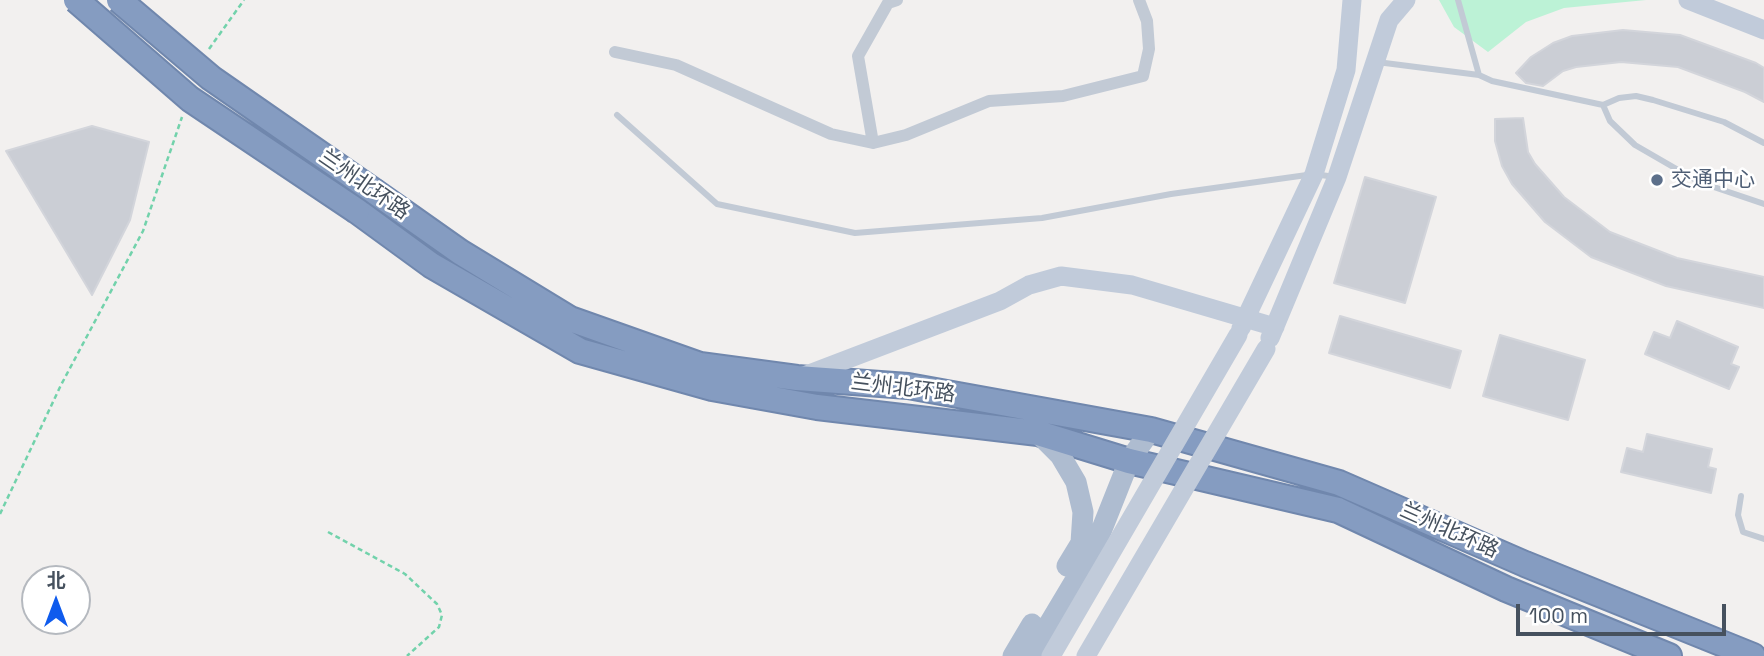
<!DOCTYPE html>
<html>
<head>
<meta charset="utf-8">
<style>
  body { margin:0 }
  #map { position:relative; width:1764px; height:656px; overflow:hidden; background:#f2f0ef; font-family:"Space Grotesk","Noto Sans SC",sans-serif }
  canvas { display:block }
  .north { position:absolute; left:21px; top:565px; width:70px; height:70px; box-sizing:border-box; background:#fff; border:2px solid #b5b9bf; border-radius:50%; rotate:0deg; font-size:19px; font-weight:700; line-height:28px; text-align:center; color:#46515e }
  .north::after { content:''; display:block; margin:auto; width:24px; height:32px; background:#0f5bed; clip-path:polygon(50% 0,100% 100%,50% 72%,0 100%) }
  .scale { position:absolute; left:1516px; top:604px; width:210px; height:32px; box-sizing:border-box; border:4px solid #46515e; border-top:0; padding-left:9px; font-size:21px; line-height:24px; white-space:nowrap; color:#46515e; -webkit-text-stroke:5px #fff; paint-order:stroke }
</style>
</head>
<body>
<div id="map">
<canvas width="1764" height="656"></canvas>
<div class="north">北</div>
<div class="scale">100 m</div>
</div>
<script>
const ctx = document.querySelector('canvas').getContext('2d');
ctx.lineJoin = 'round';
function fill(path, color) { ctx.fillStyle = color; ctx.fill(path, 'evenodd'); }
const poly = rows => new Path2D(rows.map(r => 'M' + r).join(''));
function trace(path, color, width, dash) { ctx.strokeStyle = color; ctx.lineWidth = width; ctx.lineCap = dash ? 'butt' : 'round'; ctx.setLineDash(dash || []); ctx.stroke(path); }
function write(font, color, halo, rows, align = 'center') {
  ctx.font = font + ' "Space Grotesk","Noto Sans SC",sans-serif'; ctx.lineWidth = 5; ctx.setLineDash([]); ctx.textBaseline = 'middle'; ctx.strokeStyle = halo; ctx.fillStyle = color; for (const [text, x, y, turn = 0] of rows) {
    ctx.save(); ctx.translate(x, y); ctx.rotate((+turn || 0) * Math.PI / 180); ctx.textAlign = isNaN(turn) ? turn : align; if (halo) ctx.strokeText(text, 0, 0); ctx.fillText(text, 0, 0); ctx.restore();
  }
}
fill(poly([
  [1439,0,1646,0,1564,8,1526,22,1488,52,1454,27]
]), '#bcf2d6');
const building = poly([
  [1623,30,1680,35,1756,63,1764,68,1764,102,1745,92,1678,67,1621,62,1576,67,1563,71,1543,86,1526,83,1516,73,1531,57,1553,43,1572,36,1623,30],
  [1523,118,1528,152,1535,164,1564,197,1610,232,1677,258,1764,277,1764,308,1666,286,1591,257,1545,222,1512,184,1502,166,1495,141,1495,119,1523,118],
  [92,126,149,142,130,220,92,295,6,151,92,126],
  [1365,177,1436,197,1405,303,1334,283,1365,177],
  [1340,316,1461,351,1450,388,1329,353,1340,316],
  [1677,321,1738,347,1731,364,1739,367,1729,389,1645,354,1654,332,1670,338,1677,321],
  [1500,335,1585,360,1568,420,1483,396,1500,335],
  [1647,434,1712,449,1708,467,1716,469,1711,493,1621,472,1627,448,1643,452,1647,434]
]);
fill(building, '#cbced5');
trace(building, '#d3d5db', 2);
const highway = poly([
  [375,192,460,252,570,319,700,365,797,378,908,386,1151,430,1339,483,1525,564,1753,656],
  [357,211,431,265,580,351,712,388,817,407,1038,433,1129,461,1338,510,1506,589,1669,656]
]);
trace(highway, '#7087ad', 28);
trace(poly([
  [209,49,244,0],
  [0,514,61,385,143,231,182,117],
  [328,532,405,574,437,604,442,615,439,627,407,656]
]), '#72d2ab', 2.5, [5, 3.5]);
trace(poly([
  [1458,0,1479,75,1492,81,1603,105,1619,98,1636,96,1653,100,1724,122,1764,143],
  [1377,62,1479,75],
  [1603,105,1610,121,1635,145,1699,182,1764,204],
  [617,115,717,204,855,233,1042,218,1171,194,1314,174,1335,177],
  [1741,496,1738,515,1743,532,1764,539]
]), '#c2cad5', 6);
trace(poly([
  [615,52,676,65,831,134,873,143,906,135,989,101,1063,96,1143,76,1149,49,1147,21,1139,0],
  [873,143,858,56,888,3,897,0]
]), '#c2cad5', 12);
trace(poly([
  [1688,0,1764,30],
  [1241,328,1314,174,1346,70,1352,0],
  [1270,338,1337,177,1389,20,1406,0],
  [801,377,1000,301,1029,285,1061,276,1132,285,1275,327]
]), '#c1cbda', 19);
trace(poly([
  [1038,433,1060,455,1076,482,1083,512,1081,543,1067,566],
  [1013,656,1032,624],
  [1030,656,1094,549,1129,461,1151,430]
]), '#aebcd0', 21);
trace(highway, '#859cc1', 24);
const highwayBridge = poly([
  [76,0,190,99,357,211],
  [119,0,211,78,375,192]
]);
trace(highwayBridge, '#7087ad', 28, []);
trace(poly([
  [1051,656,1238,335],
  [1086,656,1266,349]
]), '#c1cbda', 19);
trace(highwayBridge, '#859cc1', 24);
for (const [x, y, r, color] of [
  [1657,180,7,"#5c6f8a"]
]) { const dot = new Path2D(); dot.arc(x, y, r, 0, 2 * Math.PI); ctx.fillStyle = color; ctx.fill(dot); trace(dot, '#fff', 2.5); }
write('21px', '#4e5e75', '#fff', [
  ["交通中心",1671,180]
], 'left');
write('21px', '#46515e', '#fff', [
  ["兰州北环路",364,185,35],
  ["兰州北环路",903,389,7],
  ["兰州北环路",1449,531,24]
]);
</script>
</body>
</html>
